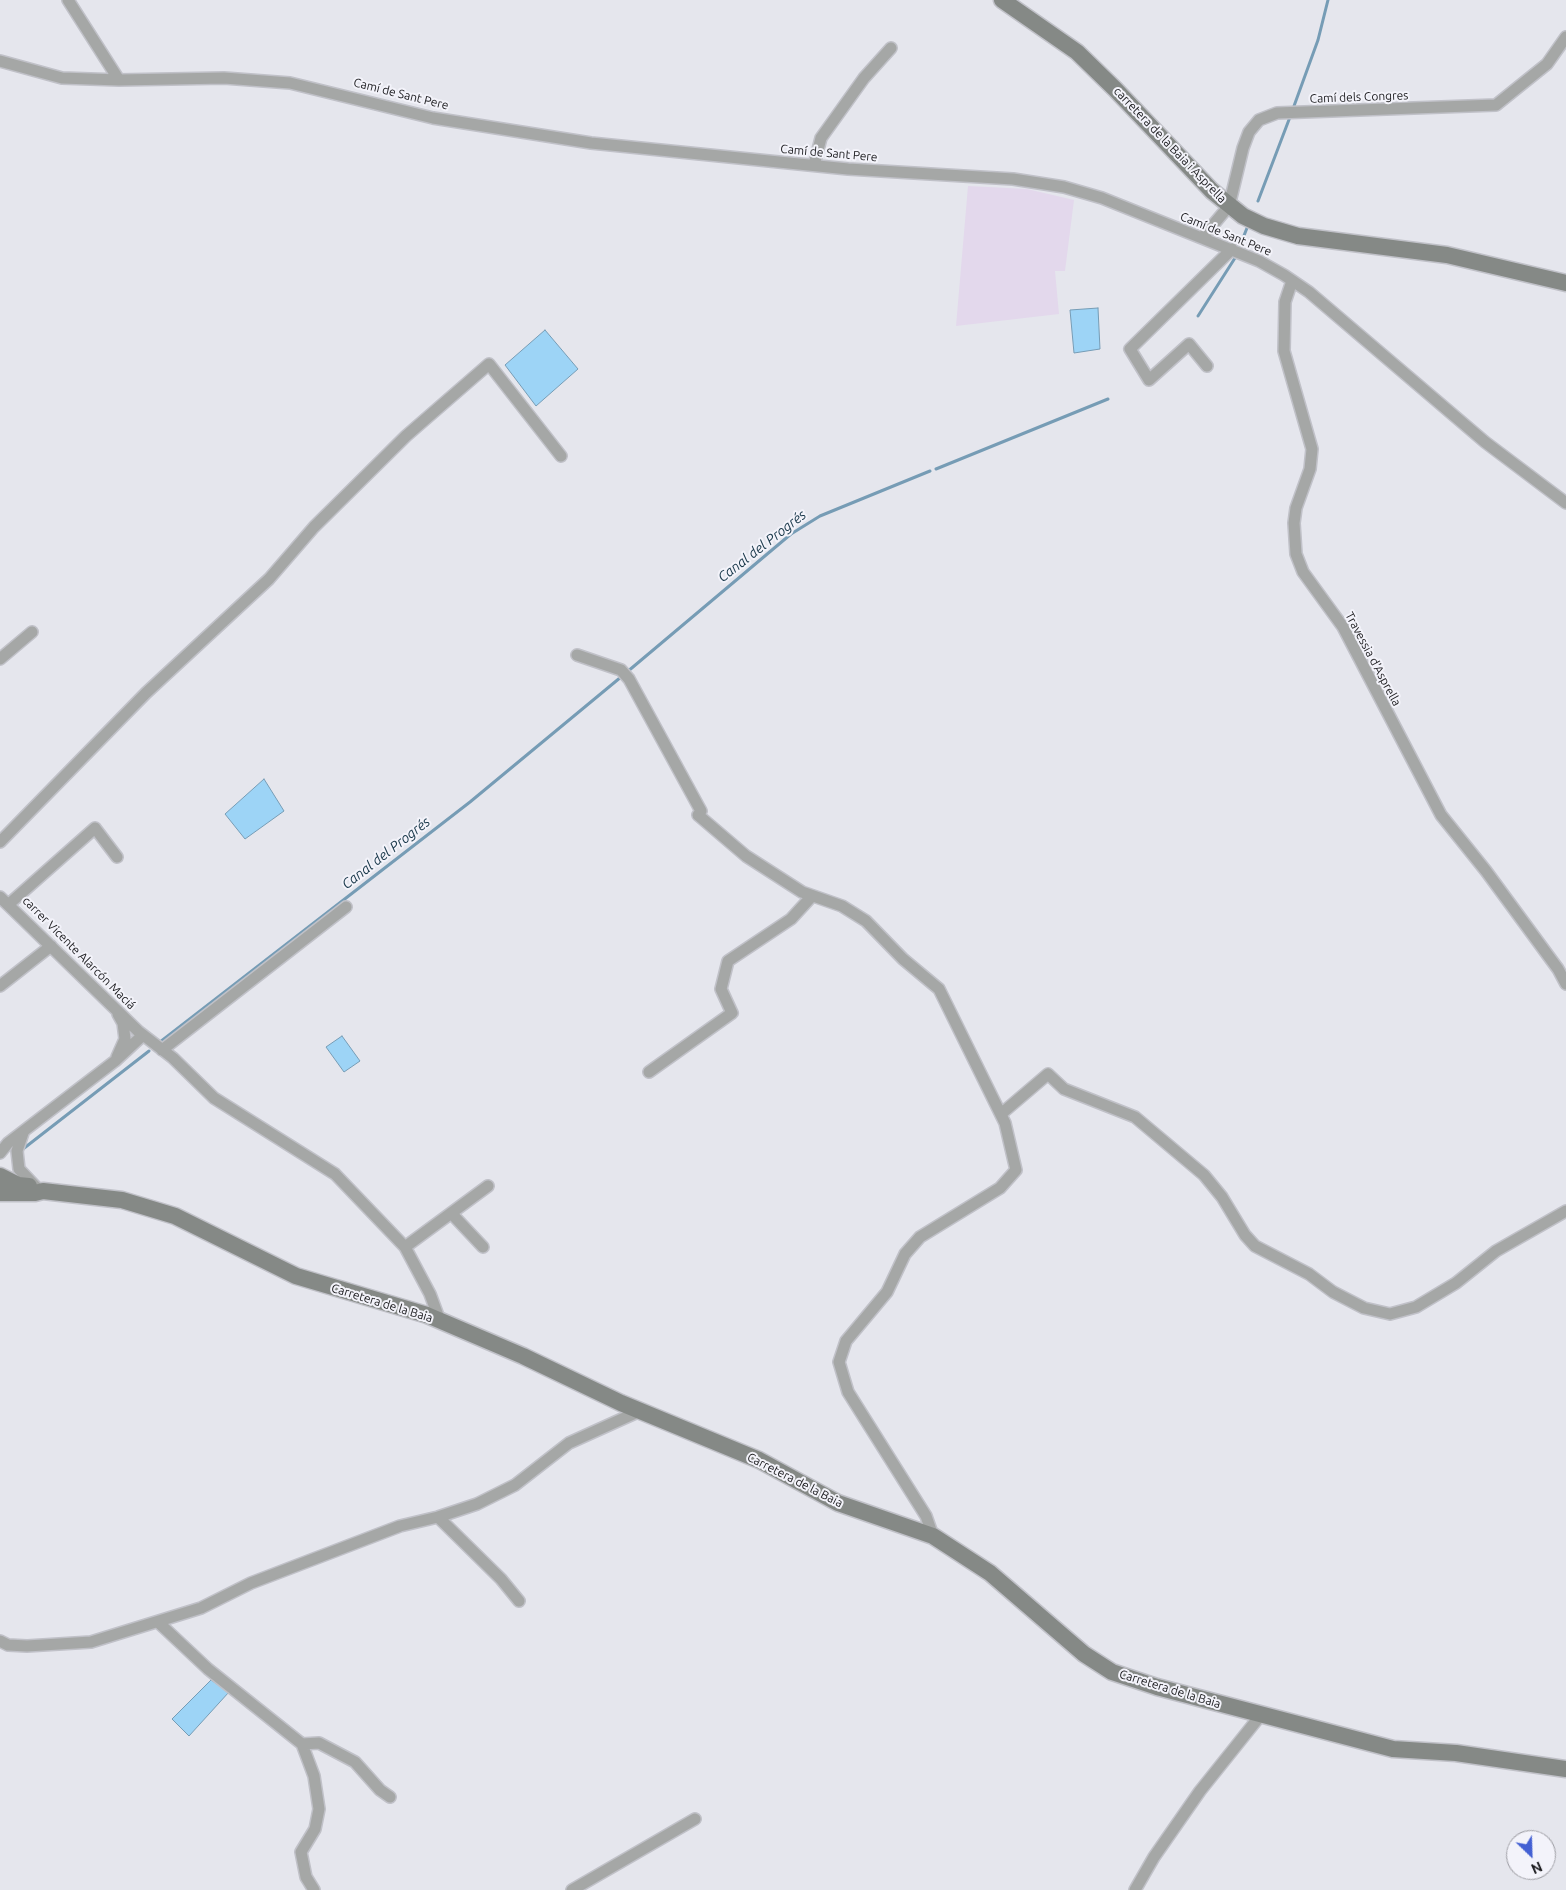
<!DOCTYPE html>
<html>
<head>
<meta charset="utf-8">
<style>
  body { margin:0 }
  #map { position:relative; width:1566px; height:1890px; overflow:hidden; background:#e5e6ed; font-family:Ubuntu,sans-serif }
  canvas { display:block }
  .north { position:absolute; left:1506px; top:1830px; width:50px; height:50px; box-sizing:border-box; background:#f3f3fa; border:1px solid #9c9ca2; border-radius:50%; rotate:156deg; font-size:14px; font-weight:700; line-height:20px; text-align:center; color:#1a1a1d }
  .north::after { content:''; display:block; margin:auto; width:18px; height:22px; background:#4360d3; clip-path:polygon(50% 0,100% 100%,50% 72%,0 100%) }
</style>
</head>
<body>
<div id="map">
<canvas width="1566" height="1890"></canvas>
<div class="north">N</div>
</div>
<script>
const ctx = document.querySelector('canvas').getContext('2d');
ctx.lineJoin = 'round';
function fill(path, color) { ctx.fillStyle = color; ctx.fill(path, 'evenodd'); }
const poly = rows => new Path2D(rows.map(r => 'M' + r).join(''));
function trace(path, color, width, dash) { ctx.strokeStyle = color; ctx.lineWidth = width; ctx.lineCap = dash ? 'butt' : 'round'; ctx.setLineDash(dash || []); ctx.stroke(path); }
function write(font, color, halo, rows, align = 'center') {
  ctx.font = font + ' Ubuntu,sans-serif'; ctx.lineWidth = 4; ctx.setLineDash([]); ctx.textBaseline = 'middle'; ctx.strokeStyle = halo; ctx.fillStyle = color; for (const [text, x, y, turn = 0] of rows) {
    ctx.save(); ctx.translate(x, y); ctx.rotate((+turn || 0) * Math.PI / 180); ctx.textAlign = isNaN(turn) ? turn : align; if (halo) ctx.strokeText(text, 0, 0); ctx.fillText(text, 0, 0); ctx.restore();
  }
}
fill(poly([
  [968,186,1027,189,1074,200,1065,271,1055,271,1059,314,956,326]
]), '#e3d8ec');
const water = poly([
  [1098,308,1100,349,1074,353,1070,310,1098,308],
  [545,330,578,369,536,406,505,365,545,330],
  [264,779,284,811,245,839,225,814,264,779],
  [342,1036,360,1061,344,1072,326,1047,342,1036],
  [211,1680,229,1692,189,1736,172,1719,211,1680]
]);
fill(water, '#9dd4f6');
trace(water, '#769cb5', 1);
trace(poly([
  [1294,106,1318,40,1328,0],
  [1258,201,1290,117],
  [1241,243,1249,223],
  [1198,316,1235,258],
  [936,469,1108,399],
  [627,672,791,534,820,516,930,471],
  [160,1042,470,802,621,677],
  [23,1149,149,1051]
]), '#769cb5', 3);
const minor = poly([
  [68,0,119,80],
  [0,61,62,78,119,80,224,78,290,83,433,118,591,143,848,169,1013,179,1064,187,1102,198,1259,261,1284,275,1309,292,1485,442,1566,503],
  [814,165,821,138,864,78,891,48],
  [1202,238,1229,206,1243,148,1249,132,1259,120,1277,113,1496,105,1547,64,1566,37],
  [1292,281,1285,302,1284,351,1312,449,1310,469,1296,508,1294,523,1296,554,1303,572,1343,627,1441,815,1486,871,1558,969,1566,984],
  [1207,366,1189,344,1149,380,1130,349,1232,249],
  [577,655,621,670,629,679,701,811],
  [0,659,32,632],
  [698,815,746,856,802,892,842,906,866,921,903,959,939,989,1005,1123,1016,1170,1000,1188,920,1237,905,1254,887,1292,846,1341,839,1362,848,1392,926,1516,933,1536],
  [0,842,146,693,269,579,314,527,406,436,489,364,561,456],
  [0,897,138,1031,173,1058,214,1098,335,1174,405,1247,430,1294,440,1321],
  [9,904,95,828,117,857],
  [0,986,51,946],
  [162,1050,346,907],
  [117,1057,125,1039,123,1023,118,1014],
  [649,1072,732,1013,721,989,728,961,791,919,812,896],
  [1001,1114,1048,1074,1064,1089,1135,1117,1204,1175,1222,1197,1245,1235,1255,1246,1309,1274,1333,1292,1364,1308,1390,1314,1416,1307,1456,1283,1496,1251,1566,1211],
  [23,1133,17,1151,19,1169,36,1187],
  [0,1153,8,1143,115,1061,143,1035],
  [451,1213,483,1247],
  [405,1247,488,1186],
  [438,1517,501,1579,519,1601],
  [159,1623,208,1669,302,1744,314,1776,319,1809,315,1829,301,1852,306,1877,314,1890],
  [0,1641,8,1645,27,1646,91,1642,201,1608,251,1583,400,1526,438,1517,477,1504,515,1485,569,1443,642,1410],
  [302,1744,319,1743,355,1762,380,1790,390,1797],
  [572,1890,695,1819],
  [1135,1890,1154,1857,1200,1791,1260,1716]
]);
const secondary = poly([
  [1002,0,1077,52,1115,89,1212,191,1243,216,1264,226,1298,236,1447,255,1566,283],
  [0,1176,18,1185,29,1186],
  [0,1193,35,1193,43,1191,122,1200,175,1216,296,1276,427,1315,523,1356,621,1403,759,1460,838,1503,933,1536,990,1573,1084,1654,1112,1672,1157,1687,1393,1749,1456,1753,1566,1769]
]);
trace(minor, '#c0c1c8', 14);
trace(secondary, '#c0c1c8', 19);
trace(minor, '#a5a7a6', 11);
trace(secondary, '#858986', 16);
write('12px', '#1a1a1d', '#f3f3fa', [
  ["Camí de Sant Pere",401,94,14],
  ["Camí dels Congres",1359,97,-2],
  ["carretera de la Baia i Asprella",1170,145,46],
  ["Camí de Sant Pere",829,153,5],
  ["Camí de Sant Pere",1226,234,22],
  ["Travessia d'Asprella",1373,659,62],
  ["carrer Vicente Alarcón Maciá",79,953,45],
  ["Carretera de la Baia",382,1303,17],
  ["Carretera de la Baia",795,1480,27],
  ["Carretera de la Baia",1170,1689,17]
]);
write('italic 14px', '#183749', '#f3f3fa', [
  ["Canal del Progrés",762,546,-38],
  ["Canal del Progrés",386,853,-38]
]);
</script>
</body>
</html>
